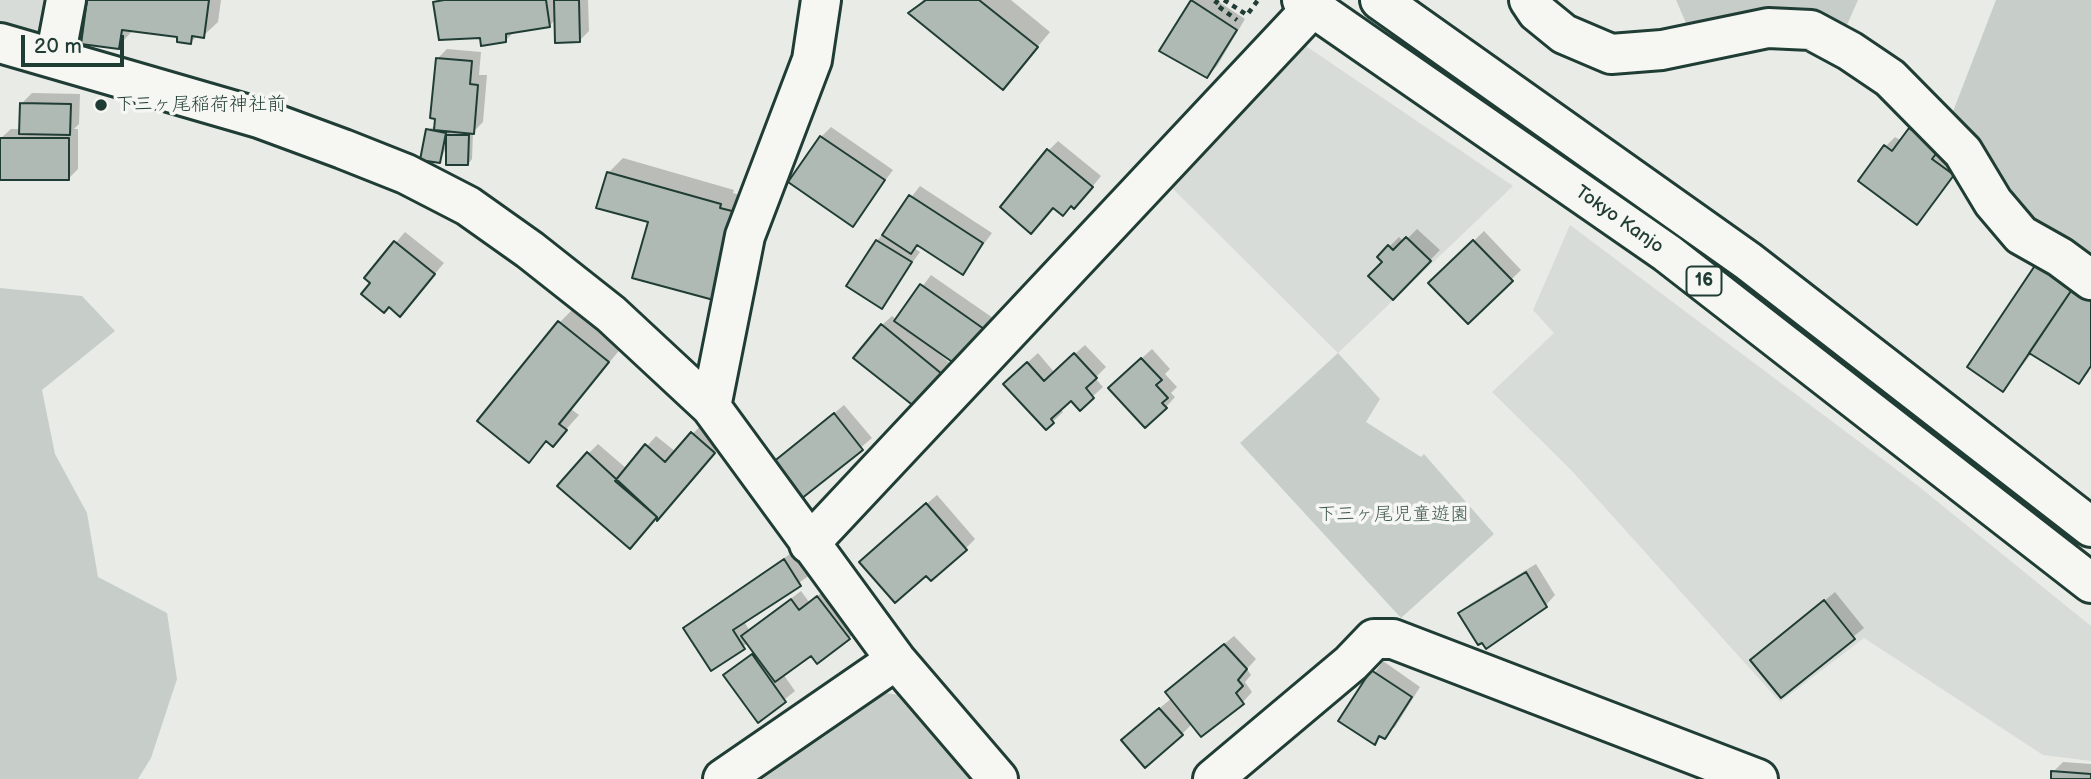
<!DOCTYPE html>
<html>
<head>
<meta charset="utf-8">
<style>
  body { margin:0 }
  #map { position:relative; width:2091px; height:779px; overflow:hidden; background:#e9ebe7; font-family:"Balsamiq Sans",sans-serif }
  canvas { display:block }
  .scale { position:absolute; left:21px; top:35px; width:103px; height:32px; box-sizing:border-box; border:4px solid #1f3d34; border-top:0; padding-left:9px; font-size:21px; line-height:24px; white-space:nowrap; color:#1f3d34; -webkit-text-stroke:5px #f6f6f2; paint-order:stroke }
</style>
</head>
<body>
<div id="map">
<canvas width="2091" height="779"></canvas>
<div class="scale">20 m</div>
</div>
<script>
const ctx = document.querySelector('canvas').getContext('2d');
ctx.lineJoin = 'round';
function fill(path, color) { ctx.fillStyle = color; ctx.fill(path, 'evenodd'); }
const poly = rows => new Path2D(rows.map(r => 'M' + r).join(''));
function trace(path, color, width, dash) { ctx.strokeStyle = color; ctx.lineWidth = width; ctx.lineCap = dash ? 'butt' : 'round'; ctx.setLineDash(dash || []); ctx.stroke(path); }
function write(font, color, halo, rows, align = 'center') {
  ctx.font = font + ' "Balsamiq Sans","Klee One",sans-serif'; ctx.lineWidth = 7; ctx.setLineDash([]); ctx.textBaseline = 'middle'; ctx.strokeStyle = halo; ctx.fillStyle = color; for (const [text, x, y, turn = 0] of rows) {
    ctx.save(); ctx.translate(x, y); ctx.rotate((+turn || 0) * Math.PI / 180); ctx.textAlign = isNaN(turn) ? turn : align; if (halo) ctx.strokeText(text, 0, 0); ctx.fillText(text, 0, 0); ctx.restore();
  }
}
fill(poly([
  [0,0,53,0,49,23,32,33,0,23],
  [1294,38,1513,186,1338,353,1166,182],
  [1570,225,1917,485,2091,626,2091,761,2043,755,1864,638,1780,702,1572,471,1492,392,1554,333,1533,310]
]), '#d8dcd8');
fill(poly([
  [1676,0,1858,0,1843,34,1692,37],
  [1996,0,2091,0,2091,263,2037,236,1947,127],
  [0,288,82,296,115,331,42,390,55,454,87,513,98,577,167,613,177,679,151,758,138,779,0,779],
  [1338,353,1380,399,1366,422,1421,457,1424,454,1494,534,1401,618,1240,443],
  [878,692,900,695,971,779,740,779]
]), '#c7cec9');
fill(poly([
  [89,0,221,0,218,22,203,36,198,35,191,42,179,36,133,30,118,47],
  [437,0,588,0,589,31,579,41,556,19,549,26,515,31,506,40,481,37,435,2],
  [923,0,1011,0,1050,32,1003,88,911,13],
  [1194,0,1216,0,1245,19,1217,66,1207,76,1161,50],
  [447,49,481,52,479,75,487,75,483,122,473,132,472,159,468,164,446,148,440,161,427,130,436,126,437,59],
  [32,93,80,94,79,124,74,129,78,129,78,169,68,179,1,138,11,129,21,129,22,103],
  [1920,119,1963,165,1917,223,1886,146,1895,137,1902,141],
  [831,127,893,170,853,224,821,137],
  [1058,141,1101,176,1084,197,1072,205,1049,150],
  [623,158,734,190,733,193,754,199,735,286,650,221,608,173],
  [920,186,992,233,963,272,919,244,914,248,920,252,881,306,877,241],
  [1417,229,1440,250,1393,298,1384,262,1379,257,1399,237,1404,242],
  [1484,231,1521,270,1468,322,1431,283],
  [405,232,444,263,400,315,366,278],
  [931,275,993,318,967,354,938,350,937,352,951,364,925,395,882,325,892,316,897,320],
  [2084,275,2091,280,2089,372,2079,382,2032,353,2003,390],
  [574,308,622,347,571,409,579,415,553,444,548,440,528,460,559,323],
  [1085,345,1106,367,1095,378,1103,387,1080,408,1071,399,1060,408,1063,412,1046,428,1015,374,1038,353,1054,372],
  [1152,349,1170,369,1165,374,1177,387,1171,393,1175,397,1166,407,1120,378],
  [844,405,872,438,802,497,774,463],
  [702,424,724,442,640,537,588,454,598,444,627,469,656,436,676,452],
  [937,495,975,539,965,549,927,573,871,552],
  [794,551,810,575,744,621,749,630,801,591,809,602,828,588,859,628,849,638,812,653,783,674,795,691,759,720,726,675,755,652,748,643,711,669,685,629],
  [1536,564,1555,595,1546,605,1461,614,1470,604],
  [1835,592,1864,628,1781,695,1752,660],
  [1234,636,1256,659,1247,669,1251,675,1245,682,1252,692,1243,702,1192,724,1182,734,1133,730,1172,698,1177,682],
  [1383,661,1420,687,1395,727,1375,742,1341,720],
  [2063,762,2091,764,2091,779,2053,779,2053,772]
]), '#0003');
const building = poly([
  [87,0,209,0,204,38,192,36,191,44,177,42,177,37,122,30,119,49,81,44,87,0],
  [444,0,546,0,550,27,506,34,506,42,481,46,480,38,439,40,433,2,444,0],
  [554,0,579,0,580,42,555,43,554,0],
  [926,0,979,0,1038,47,1003,90,908,13,926,0],
  [1191,0,1237,30,1207,78,1159,51,1191,0],
  [436,58,472,61,470,84,478,85,474,134,434,130,435,119,430,118,436,58],
  [20,103,71,104,70,135,19,134,20,103],
  [1909,128,1939,150,1932,159,1954,175,1917,225,1858,181,1884,145,1892,151,1909,128],
  [426,129,446,133,440,163,420,160,426,129],
  [446,135,469,135,468,165,446,165,446,135],
  [820,136,885,180,853,227,788,182,820,136],
  [0,138,69,138,69,180,0,180,0,138],
  [1047,149,1093,187,1074,209,1071,206,1063,216,1053,208,1031,234,1000,207,1047,149],
  [607,172,721,204,720,208,740,213,721,302,632,278,648,222,596,208,607,172],
  [909,195,983,243,963,275,917,245,911,254,882,235,909,195],
  [1406,237,1431,261,1393,300,1368,276,1382,262,1377,257,1388,245,1393,250,1406,237],
  [876,240,912,262,882,309,846,286,876,240],
  [1473,240,1513,281,1468,324,1428,283,1473,240],
  [394,241,435,274,400,317,389,307,384,313,361,294,370,283,364,278,394,241],
  [2038,261,2075,285,2003,392,1967,367,2038,261],
  [920,284,984,329,958,366,894,321,920,284],
  [2075,285,2091,297,2091,366,2079,384,2029,353,2075,285],
  [558,321,609,362,559,424,567,430,553,447,546,441,529,463,477,421,558,321],
  [881,324,942,374,915,407,853,358,881,324],
  [1074,353,1097,378,1086,388,1094,398,1080,411,1071,401,1051,419,1054,423,1046,430,1003,384,1027,362,1044,381,1074,353],
  [1141,358,1162,380,1156,385,1168,398,1162,403,1167,408,1145,428,1108,388,1141,358],
  [834,413,863,450,801,499,772,463,834,413],
  [691,432,715,453,657,521,657,517,615,481,645,444,665,462,691,432],
  [587,452,657,517,630,549,557,486,587,452],
  [926,503,967,550,931,581,926,576,895,603,859,562,926,503],
  [784,559,801,586,733,630,745,649,711,671,683,628,784,559],
  [1526,572,1547,607,1486,649,1482,643,1478,645,1458,613,1526,572],
  [817,596,850,639,817,664,811,656,775,682,741,636,791,599,799,610,817,596],
  [1824,600,1855,639,1781,698,1750,660,1824,600],
  [1224,644,1247,669,1238,680,1243,686,1236,693,1244,704,1201,737,1165,692,1224,644],
  [752,654,786,702,758,723,723,675,752,654],
  [1371,670,1412,697,1385,739,1379,736,1375,745,1338,721,1371,670],
  [1159,708,1183,735,1145,768,1121,740,1159,708],
  [2051,771,2091,774,2091,779,2051,779,2051,771]
]);
fill(building, '#b0bab5');
trace(building, '#1f3d34', 2);
const minor = poly([
  [1529,0,1537,12,1564,34,1611,54,1662,50,1768,28,1811,30,1850,51,1890,78,1963,152,1993,202,2021,235,2060,257,2091,280],
  [0,43,259,118,343,149,406,174,468,206,530,250,611,314,711,407,896,660,998,779],
  [55,58,66,0],
  [711,407,745,236,812,60,821,0],
  [809,544,1313,7],
  [723,779,896,660],
  [1213,779,1351,663,1374,639,1393,639,1758,779]
]);
const highway = poly([
  [1302,0,1667,253,2091,583],
  [1380,0,1748,261,2091,527]
]);
trace(minor, '#1f3d34', 44);
trace(highway, '#1f3d34', 44);
trace(poly([
  [1218,0,1215,4,1237,20],
  [1224,0,1247,15,1258,0]
]), '#1f3d34', 4.5, [5, 5]);
trace(minor, '#f6f6f2', 38);
trace(highway, '#f6f6f2', 38);
for (const [x, y, r, color] of [
  [101,105,7,"#1f3d34"]
]) { const dot = new Path2D(); dot.arc(x, y, r, 0, 2 * Math.PI); ctx.fillStyle = color; ctx.fill(dot); trace(dot, '#f6f6f2', 2.5); }
for (const [x, y, w] of [
  [1704,281,35]
]) { const box = new Path2D(); box.roundRect(x - w / 2, y - 14.5, w, 29, 5); ctx.fillStyle = '#f6f6f2'; ctx.fill(box); trace(box, '#1f3d34', 2); }
write('bold 18px', '#1f3d34', null, [
  ["16",1704,281]
]);
write('19px', '#1f3d34', '#f6f6f2', [
  ["下三ヶ尾稲荷神社前",115,105]
], 'left');
write('19px', '#1f3d34', '#f6f6f2', [
  ["Tokyo Kanjo",1619,220,35]
]);
write('19px', '#415a52', '#f6f6f2', [
  ["下三ヶ尾児童遊園",1393,515]
]);
</script>
</body>
</html>
